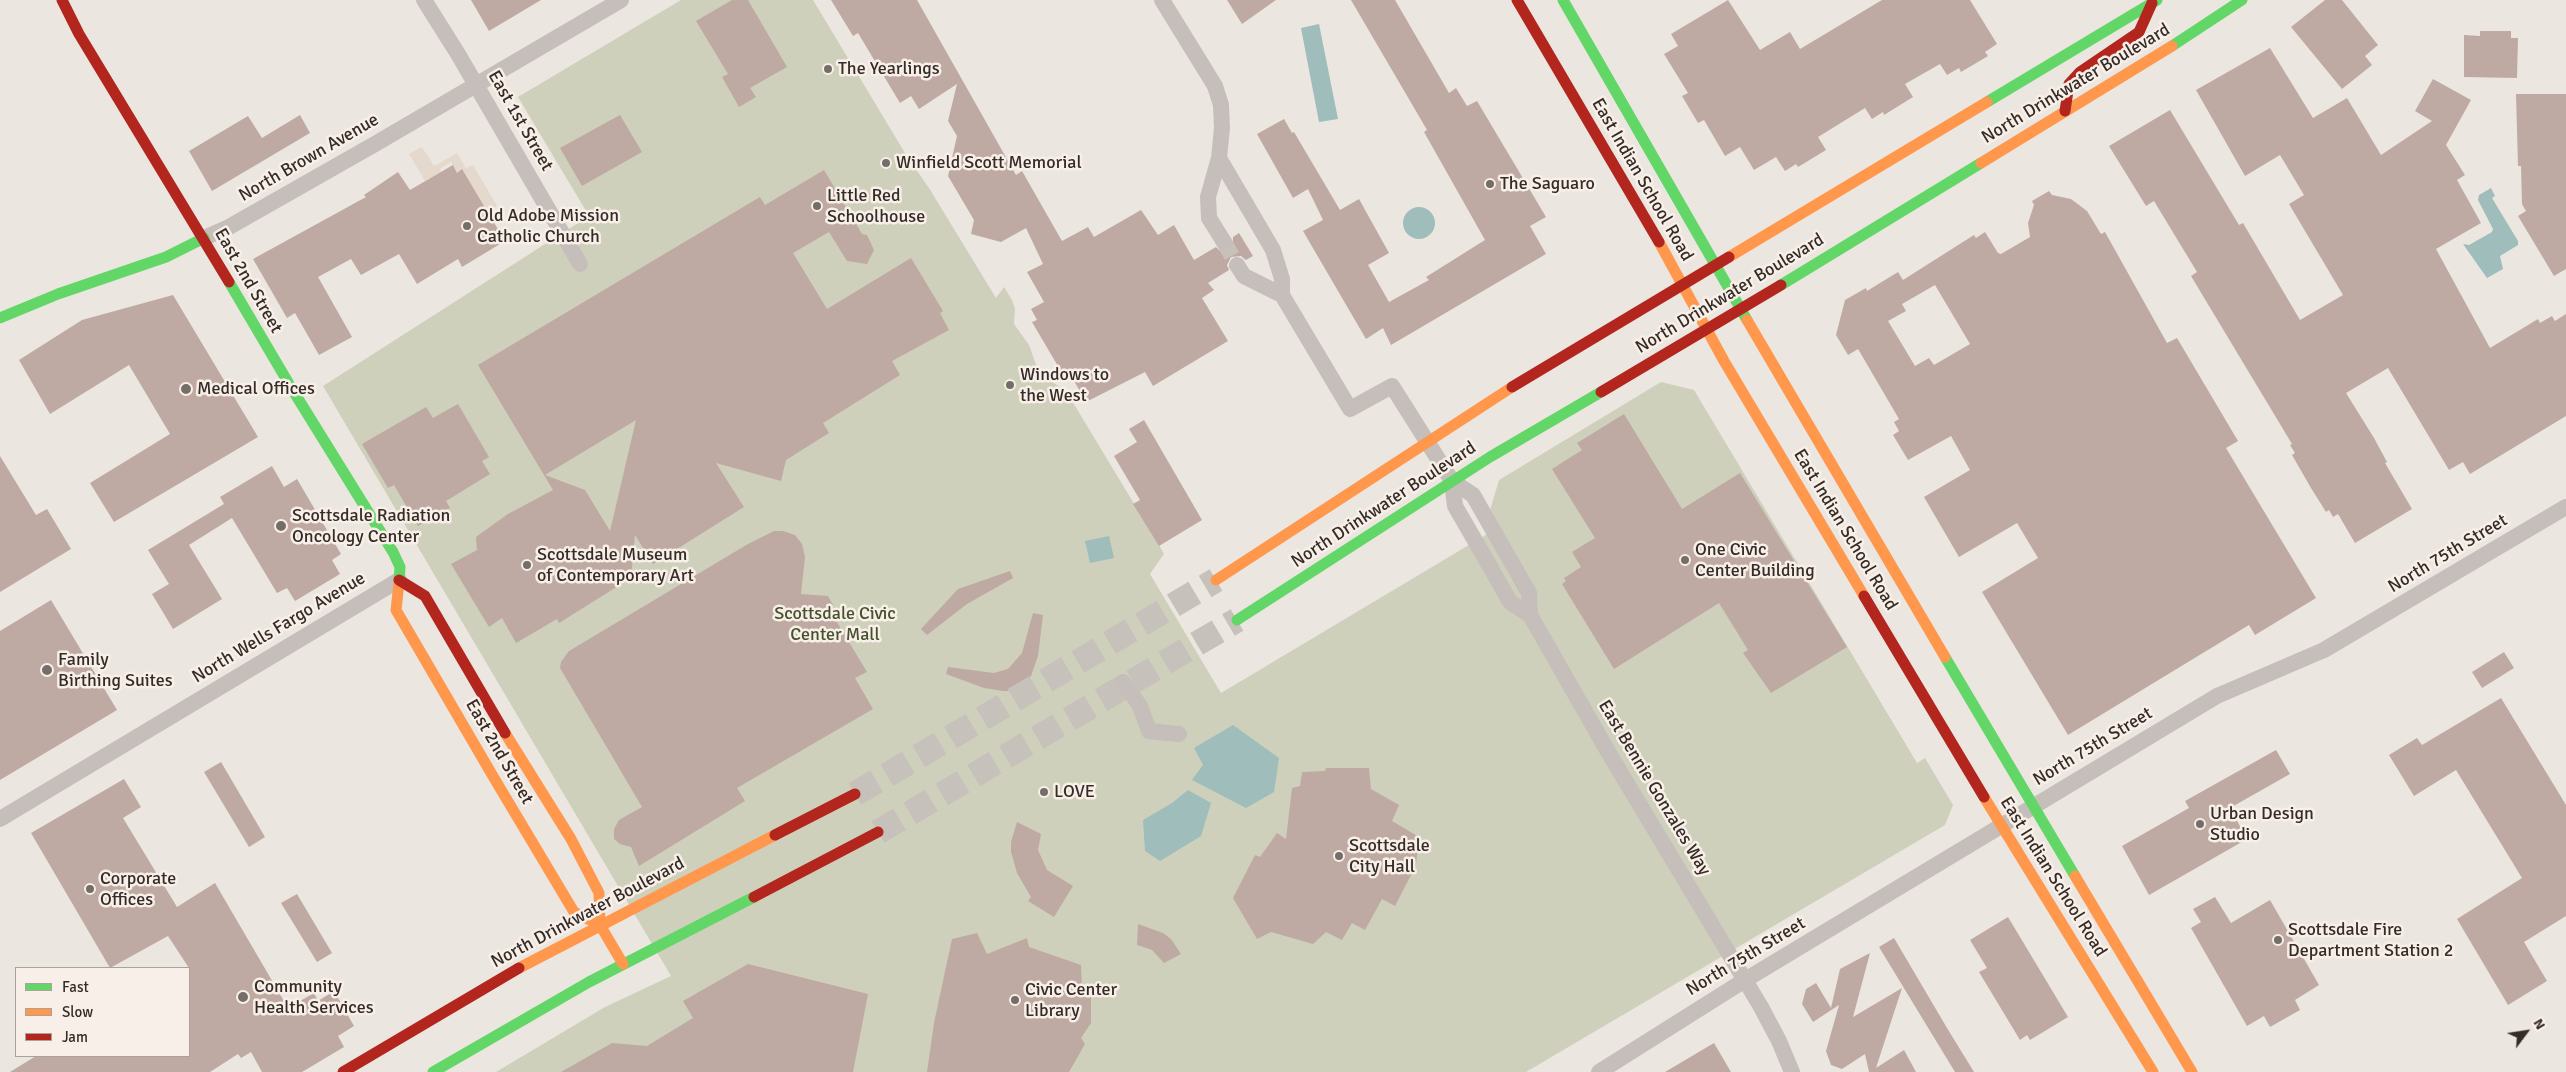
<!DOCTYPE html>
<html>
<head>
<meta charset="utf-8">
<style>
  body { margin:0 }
  #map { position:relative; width:2566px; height:1072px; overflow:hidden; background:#ece6e0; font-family:Signika,sans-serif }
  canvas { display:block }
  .legend { position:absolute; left:15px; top:967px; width:175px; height:90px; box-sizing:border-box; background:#f8f0e8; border:1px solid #aaa29b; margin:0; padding:6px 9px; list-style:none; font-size:15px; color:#352c28 }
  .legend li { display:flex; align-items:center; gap:10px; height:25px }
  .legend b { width:25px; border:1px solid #aaa29b }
  .north { position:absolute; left:2501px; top:1007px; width:50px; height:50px; -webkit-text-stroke:4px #f8f0e8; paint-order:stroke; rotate:59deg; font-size:14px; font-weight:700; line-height:20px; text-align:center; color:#352c28 }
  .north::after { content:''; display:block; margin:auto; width:18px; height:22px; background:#352c28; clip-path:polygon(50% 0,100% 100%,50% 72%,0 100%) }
</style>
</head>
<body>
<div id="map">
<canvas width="2566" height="1072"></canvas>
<ul class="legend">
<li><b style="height:6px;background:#63d668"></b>Fast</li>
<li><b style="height:6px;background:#ff974d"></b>Slow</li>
<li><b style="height:6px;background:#b3261e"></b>Jam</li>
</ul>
<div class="north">N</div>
</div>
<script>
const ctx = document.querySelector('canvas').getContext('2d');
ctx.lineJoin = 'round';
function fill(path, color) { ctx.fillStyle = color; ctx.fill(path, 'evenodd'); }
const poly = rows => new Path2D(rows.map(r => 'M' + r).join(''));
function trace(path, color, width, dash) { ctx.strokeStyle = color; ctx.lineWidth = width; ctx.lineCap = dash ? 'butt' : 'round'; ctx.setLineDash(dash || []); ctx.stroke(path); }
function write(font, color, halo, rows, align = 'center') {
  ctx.font = font + ' Signika,sans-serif'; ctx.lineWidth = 5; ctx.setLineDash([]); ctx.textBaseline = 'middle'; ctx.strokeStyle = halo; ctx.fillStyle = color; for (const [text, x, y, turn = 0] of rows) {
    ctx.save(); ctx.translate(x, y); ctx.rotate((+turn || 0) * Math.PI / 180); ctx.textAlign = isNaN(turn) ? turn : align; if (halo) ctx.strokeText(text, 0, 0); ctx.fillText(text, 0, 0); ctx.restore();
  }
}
fill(poly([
  [681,0,813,0,908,158,929,188,996,298,1004,287,1012,300,1015,309,1014,324,1029,345,1039,373,1066,391,1159,545,1164,554,1150,574,1221,693,1499,527,1490,510,1499,480,1661,382,1694,390,1917,763,1925,758,1953,805,1945,825,1526,1072,496,1072,605,1007,671,976,323,386,589,216,518,97]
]), '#ced0bb');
fill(poly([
  [422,147,434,166,457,153,466,168,473,165,497,206,488,212,462,170,457,173,451,162,440,169,441,172,425,181,409,154]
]), '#e5d9ce');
fill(poly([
  [1319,24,1338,119,1319,122,1301,28],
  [2491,188,2495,196,2492,198,2518,241,2518,245,2500,256,2503,269,2487,278,2463,244,2469,245,2492,232,2493,229,2478,200,2479,195],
  '1403 223a16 16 0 1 1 32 0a16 16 0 1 1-32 0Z',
  [1109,536,1114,558,1090,563,1085,541],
  [1233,725,1279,758,1274,792,1246,808,1192,780,1203,765,1194,748],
  [1188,790,1211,803,1201,836,1160,861,1145,851,1143,820,1172,803]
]), '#9ebdbb');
fill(poly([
  [471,0,541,0,489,31],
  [732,0,748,0,787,67,750,88,756,97,739,107,722,77,728,74,696,21],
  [831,0,917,0,1016,175,1022,171,1062,241,1088,227,1094,237,1141,210,1158,235,1174,225,1194,260,1216,247,1220,251,1229,251,1233,246,1233,237,1239,233,1253,256,1246,260,1241,256,1231,257,1227,265,1229,270,1208,283,1214,290,1202,298,1228,341,1153,386,1145,372,1086,402,1068,370,1062,373,1032,322,1037,320,1031,309,1044,302,1027,272,1043,264,1026,228,1001,242,971,234,974,220,948,176,957,136,948,121,957,84,919,109,911,96,900,103,858,33,853,36],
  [1227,0,1276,0,1242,24],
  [1351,0,1395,0,1449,93,1456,88,1467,106,1477,101,1546,217,1530,226,1546,254,1391,345,1383,328,1366,339,1303,231,1323,220,1308,189,1293,198,1257,134,1284,119,1292,133,1294,132,1340,210,1359,199,1389,253,1368,265,1389,302,1429,280,1426,277,1485,240,1424,132,1427,130],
  [1728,0,1760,50,1790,32,1800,49,1882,0,1970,0,1997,44,1985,52,1988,56,1961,72,1959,68,1947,75,1940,64,1905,84,1913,97,1884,115,1883,112,1872,119,1865,108,1818,137,1826,150,1798,167,1796,164,1785,171,1776,157,1754,170,1740,147,1725,156,1704,120,1698,123,1682,96,1688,93,1664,54,1678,46,1671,34],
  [2325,0,2342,0,2378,45,2365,56,2372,65,2342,89,2291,27],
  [2480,31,2511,31,2511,38,2518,38,2517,78,2464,77,2464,35,2480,36],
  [2270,48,2313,118,2347,98,2381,155,2432,121,2415,111,2433,79,2471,100,2446,145,2465,175,2457,180,2481,223,2436,249,2490,348,2538,319,2540,323,2552,316,2555,321,2566,314,2566,416,2470,474,2463,462,2449,470,2388,368,2346,393,2374,438,2387,462,2385,463,2412,509,2355,543,2338,514,2333,517,2329,510,2326,512,2311,488,2292,455,2295,453,2290,445,2292,444,2191,276,2197,272,2154,201,2146,206,2109,146,2170,110,2239,225,2243,223,2300,320,2343,295,2289,204,2304,195,2280,155,2245,176,2196,90],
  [2516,94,2566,94,2566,269,2554,276,2518,216,2526,211,2522,204,2521,166,2518,166],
  [300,115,310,133,212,191,189,151,248,116,262,138],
  [620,115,642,152,582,186,560,148],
  [453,165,457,173,462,169,505,241,462,267,458,259,417,284,399,254,361,275,351,259,318,277,352,337,319,355,295,313,287,318,253,259,366,197,364,195,398,172,410,190],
  [824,170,862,234,867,235,874,250,867,264,847,261,829,232,793,253,827,309,911,258,943,311,940,313,949,330,892,361,900,375,823,423,829,433,786,460,781,481,716,463,744,507,653,564,635,535,631,578,559,623,557,619,516,643,502,618,489,627,451,564,477,550,476,537,480,534,508,514,553,490,478,365,760,197,765,205],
  [636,420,610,531,585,490,545,475],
  [2049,191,2052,195,2071,199,2087,211,2101,234,2105,232,2167,343,2177,338,2238,441,2226,448,2316,598,2255,635,2249,625,2068,735,1982,592,2038,558,2017,523,1959,557,1924,497,1970,470,1951,436,1908,460,1893,435,1899,431,1894,422,1899,419,1858,349,1848,355,1836,335,1845,300,1866,288,1867,291,1898,272,1903,280,1974,235,1976,238,1985,232,1998,253,2001,254,2030,237,2028,223,2034,205,2032,201],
  [1935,285,1970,344,1934,365,1929,358,1915,366,1888,321,1906,311,1902,304],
  [173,295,258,437,114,522,90,483,170,434,129,365,50,414,19,360,82,320],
  [458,404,489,457,482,461,490,474,446,501,450,508,418,526,394,485,388,488,362,444,426,407,433,418],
  [1624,414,1682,509,1740,473,1847,647,1771,693,1743,653,1748,650,1719,603,1614,669,1562,584,1566,581,1564,578,1581,567,1572,552,1595,538,1552,469,1582,450,1577,443],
  [1144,420,1202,520,1159,546,1133,504,1140,500,1114,456,1137,442,1129,429],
  [0,456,36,515,47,509,71,549,0,592],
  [272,466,284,487,297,479,341,554,332,560,340,574,295,601,287,588,277,593,232,518,189,545,222,599,173,629,152,594,169,584,148,550,224,504,220,497],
  [774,531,783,531,795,535,802,544,805,557,801,594,828,596,833,605,832,614,867,672,855,678,873,709,737,788,745,801,639,866,631,847,620,844,614,839,614,829,619,820,642,807,560,668,561,662,569,651,748,544],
  [1010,571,1013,578,967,604,927,635,921,629,958,589],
  [51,600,117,710,0,780,0,631],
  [1033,613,1043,615,1038,656,1031,676,1026,683,1012,691,1003,691,984,688,946,674,948,667,994,673,1008,669,1022,653],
  [2504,652,2514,668,2482,688,2472,672],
  [2501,698,2566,805,2566,916,2524,942,2547,981,2508,1005,2457,919,2522,878,2456,770,2414,796,2389,755,2417,738,2422,745],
  [2276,750,2290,774,2230,808,2247,839,2149,895,2122,846,2189,808,2185,801],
  [221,762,265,837,249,847,204,772],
  [1326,768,1369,768,1371,789,1399,805,1392,821,1419,837,1415,874,1412,873,1395,906,1382,899,1365,930,1352,923,1342,940,1326,932,1313,944,1271,932,1257,939,1233,898,1255,855,1260,857,1277,833,1286,839,1292,788,1300,786,1302,772,1325,771],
  [124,779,141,807,123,818,177,907,215,883,288,1008,314,993,318,1001,334,991,354,1026,338,1036,344,1047,302,1072,262,1072,251,1052,241,1058,238,1054,210,1072,10,1072,36,1056,189,1056,189,968,168,936,110,968,31,833],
  [1017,822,1041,834,1038,850,1047,870,1073,886,1054,917,1028,901,1031,897,1017,873,1011,852,1011,842],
  [297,894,332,953,317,962,281,903],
  [2215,897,2231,923,2270,900,2319,985,2295,1000,2300,1010,2270,1027,2264,1016,2247,1026,2191,928,2201,922,2193,909],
  [2008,917,2068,1017,2030,1040,2027,1035,2020,1040,1979,972,1987,968,1970,940],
  [1138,924,1163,933,1171,939,1181,954,1164,963,1152,950,1137,945],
  [977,933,987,954,1027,938,1029,947,1081,965,1082,989,1091,989,1091,1023,1081,1038,1085,1044,1069,1072,927,1072,934,1023,952,939],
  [1894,938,1947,1028,1974,1072,1955,1072,1930,1031,1879,947],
  [1870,953,1853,1017,1902,988,1876,1068,1904,1050,1916,1072,1869,1072,1865,1054,1842,1069,1831,1065,1826,1051,1839,1005,1813,1022,1802,1004,1806,989,1816,983,1831,1008,1840,969],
  [748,964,868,994,853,1072,561,1072,612,1043,647,1046,693,1018,683,1001],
  [1714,1043,1731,1072,1665,1072]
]), '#beaaa3');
trace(poly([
  [1224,242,1237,265]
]), '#c7c1bb', 16, [16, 8]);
trace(poly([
  [855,794,1216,580],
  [878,832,1237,620]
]), '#c7c1bb', 25, [25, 12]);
trace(poly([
  [424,0,458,54,580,264],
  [1162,0,1215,86,1221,105,1222,128,1219,158,1208,197,1209,218,1224,242],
  [1219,158,1273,250,1282,279,1282,295,1350,409,1392,386,1452,481,1473,495,1529,593,1530,615,1607,750,1761,1007,1779,1041,1792,1072],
  [204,238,229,227,375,144,621,0],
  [1237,265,1244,276,1282,295],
  [1452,481,1455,506,1488,563,1510,602,1530,615],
  [1123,682,1140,706,1149,731,1179,734],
  [0,819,399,580],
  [1599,1072,1745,980,2217,696,2324,650,2566,507]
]), '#c5beba', 16);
trace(poly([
  [1563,0,1747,320],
  [2172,46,2242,0],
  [1987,102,2157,0],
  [229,282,292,389,393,552,400,567,399,583],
  [1781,285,1981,163],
  [0,318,58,294,166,257,204,238],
  [1237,620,1490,457,1601,392],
  [1945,657,2075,876],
  [433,1072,589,982,754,897]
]), '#63d668', 11);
trace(poly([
  [1981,163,2172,46],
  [1659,242,1724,361,1864,596],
  [1729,257,1987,102],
  [1747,320,1945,657],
  [1216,580,1512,387],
  [399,583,396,610,494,778,574,912,600,925],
  [505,733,571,839,599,893,600,925,623,964],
  [1984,797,2153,1072],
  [2075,876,2192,1072],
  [519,968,775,835]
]), '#ff974d', 11);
trace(poly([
  [62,0,79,34,229,282],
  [1517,0,1659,242],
  [2065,111,2069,84,2080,72,2139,32,2152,3],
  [1512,387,1729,257],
  [1601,392,1781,285],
  [399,580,425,596,505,733],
  [1864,596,1984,797],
  [775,835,855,794],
  [754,897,878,832],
  [343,1072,519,968]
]), '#b3261e', 11);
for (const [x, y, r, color] of [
  [828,69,5,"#756d68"],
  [886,163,5,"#756d68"],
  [1490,184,5,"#756d68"],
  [817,206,5,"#756d68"],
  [467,226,5,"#756d68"],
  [1010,385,5,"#756d68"],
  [186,389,6,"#756d68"],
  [281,526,6,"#756d68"],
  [1685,560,5,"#756d68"],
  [527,565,5,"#756d68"],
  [47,670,6,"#756d68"],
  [1044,792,5,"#756d68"],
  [2200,824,5,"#756d68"],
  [1339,856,5,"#756d68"],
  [90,889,5,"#756d68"],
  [2278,940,5,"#756d68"],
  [243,997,6,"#756d68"],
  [1015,1000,5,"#756d68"]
]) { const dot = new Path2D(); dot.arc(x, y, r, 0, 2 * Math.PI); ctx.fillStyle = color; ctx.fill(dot); trace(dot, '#f8f0e8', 2); }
write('18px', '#352c28', '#f8f0e8', [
  ["The Yearlings",838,69],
  ["Winfield Scott Memorial",896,163],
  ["The Saguaro",1500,184],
  ["Little Red",827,196],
  ["Schoolhouse",827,217],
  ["Old Adobe Mission",477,216],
  ["Catholic Church",477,237],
  ["Windows to",1020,375],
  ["the West",1020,396],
  ["Medical Offices",197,389],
  ["Scottsdale Radiation",292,516],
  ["Oncology Center",292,537],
  ["One Civic",1695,550],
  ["Center Building",1695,571],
  ["Scottsdale Museum",537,555],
  ["of Contemporary Art",537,576],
  ["Family",58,660],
  ["Birthing Suites",58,681],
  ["LOVE",1054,792],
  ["Urban Design",2210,814],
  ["Studio",2210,835],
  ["Scottsdale",1349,846],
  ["City Hall",1349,867],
  ["Corporate",100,879],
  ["Offices",100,900],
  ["Scottsdale Fire",2288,930],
  ["Department Station 2",2288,951],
  ["Community",254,987],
  ["Health Services",254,1008],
  ["Civic Center",1025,990],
  ["Library",1025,1011]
], 'left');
write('18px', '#352c28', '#f8f0e8', [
  ["North Drinkwater Boulevard",2076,84,-31],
  ["East 1st Street",520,121,60],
  ["North Brown Avenue",309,158,-30],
  ["East Indian School Road",1642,180,60],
  ["East 2nd Street",248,281,60],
  ["North Drinkwater Boulevard",1730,294,-31],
  ["North Drinkwater Boulevard",1384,505,-33],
  ["East Indian School Road",1845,530,59],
  ["North 75th Street",2448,554,-31],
  ["North Wells Fargo Avenue",279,628,-31],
  ["North 75th Street",2093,747,-31],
  ["East 2nd Street",499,752,60],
  ["East Bennie Gonzales Way",1654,788,59],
  ["East Indian School Road",2053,877,58],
  ["North Drinkwater Boulevard",588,913,-28],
  ["North 75th Street",1746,957,-31]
]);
write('18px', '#46522e', '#f8f0e8', [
  ["Scottsdale Civic",835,614],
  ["Center Mall",835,635]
]);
</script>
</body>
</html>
